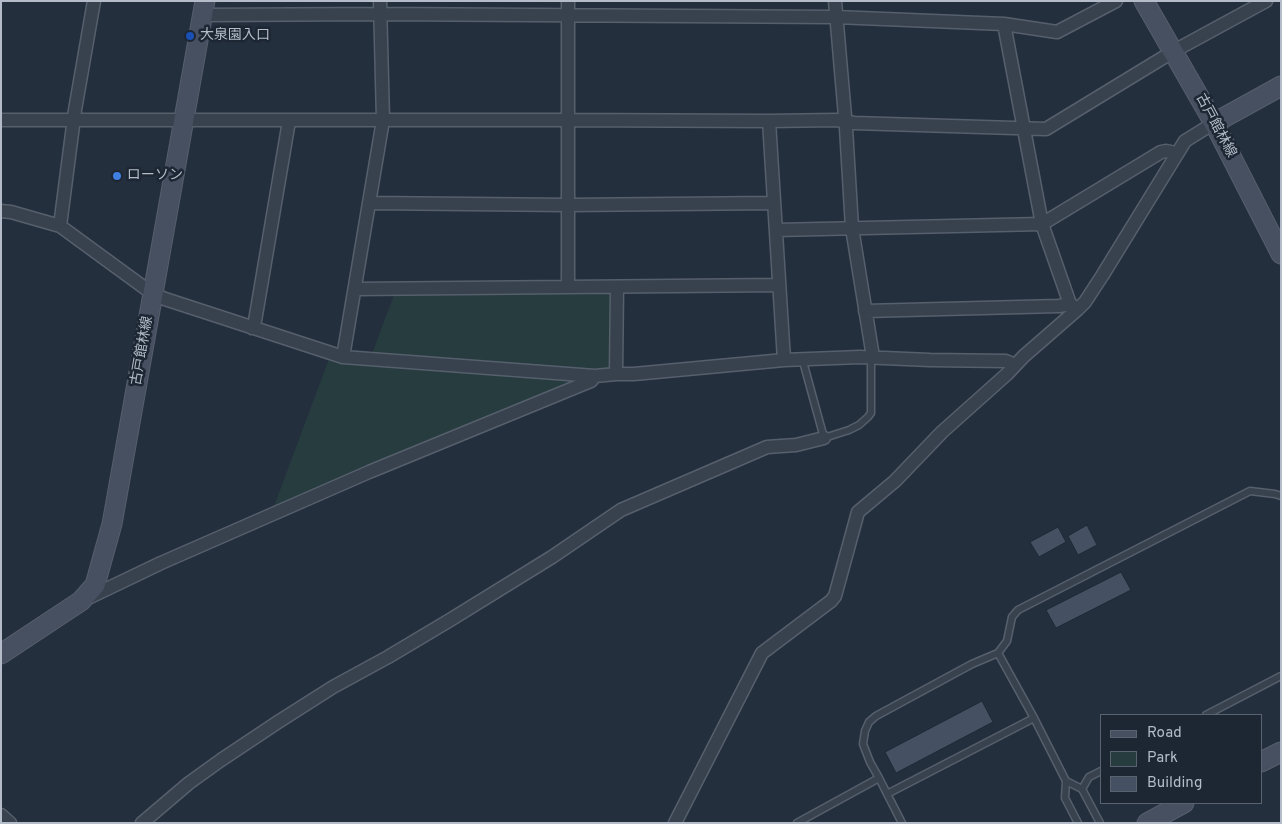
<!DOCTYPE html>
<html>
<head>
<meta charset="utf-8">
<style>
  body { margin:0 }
  #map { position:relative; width:1282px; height:824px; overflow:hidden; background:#242f3e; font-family:Overpass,sans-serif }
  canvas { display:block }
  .frame { position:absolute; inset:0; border:2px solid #b4bcc9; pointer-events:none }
  .legend { position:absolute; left:1100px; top:714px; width:162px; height:90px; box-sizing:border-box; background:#1d2633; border:1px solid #59626f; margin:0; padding:6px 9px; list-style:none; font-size:15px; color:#b4bcc9 }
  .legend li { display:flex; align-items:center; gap:10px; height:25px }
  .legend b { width:25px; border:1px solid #59626f }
</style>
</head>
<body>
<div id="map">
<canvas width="1282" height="824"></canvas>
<div class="frame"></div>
<ul class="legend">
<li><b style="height:6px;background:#465061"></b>Road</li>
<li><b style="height:14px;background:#263c3f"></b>Park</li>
<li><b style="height:14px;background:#455162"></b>Building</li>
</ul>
</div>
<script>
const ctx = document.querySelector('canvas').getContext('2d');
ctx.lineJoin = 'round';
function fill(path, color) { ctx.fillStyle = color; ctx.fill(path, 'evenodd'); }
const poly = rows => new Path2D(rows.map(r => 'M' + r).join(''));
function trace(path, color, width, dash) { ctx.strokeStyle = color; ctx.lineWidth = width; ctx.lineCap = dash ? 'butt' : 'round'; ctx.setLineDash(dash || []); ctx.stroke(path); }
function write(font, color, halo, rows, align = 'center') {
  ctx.font = font + ' Overpass,"Noto Sans JP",sans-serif'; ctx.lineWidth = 5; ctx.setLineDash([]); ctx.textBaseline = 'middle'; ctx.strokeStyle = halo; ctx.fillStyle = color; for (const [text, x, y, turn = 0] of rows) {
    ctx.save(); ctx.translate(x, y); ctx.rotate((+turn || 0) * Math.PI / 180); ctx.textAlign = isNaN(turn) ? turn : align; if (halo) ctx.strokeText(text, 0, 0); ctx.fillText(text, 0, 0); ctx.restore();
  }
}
fill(poly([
  [613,287,610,369,592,371,372,354,394,295,520,288],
  [329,359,583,380,273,509]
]), '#263c3f');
const building = poly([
  [1087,525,1097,545,1078,555,1068,536,1087,525],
  [1058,527,1066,542,1039,557,1030,542,1058,527],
  [1121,572,1131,590,1056,628,1046,610,1121,572],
  [982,701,993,722,896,773,885,752,982,701]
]);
fill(building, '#455162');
trace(building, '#1f2835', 1);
const lane = poly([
  [804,360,804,365,824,438,849,430,859,425,868,417,871,413,871,364,873,357],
  [1206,715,1281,676],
  [879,778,870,762,863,744,865,731,869,722,876,716,972,664,998,653],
  [1066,781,1082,789,1100,823],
  [1082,789,1089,777,1101,771],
  [887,794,1034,718],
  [797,823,879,778,902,823],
  [1078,823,1065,798,1066,781,1034,718,998,653,1007,641,1012,617,1018,610,1250,491,1275,494,1281,496]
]);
const street = poly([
  [568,1,568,287],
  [835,1,846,128,852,228,873,357],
  [202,15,381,14,836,17,1004,24,1057,32,1116,1],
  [1004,24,1042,224,1070,304,1078,309],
  [1,120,568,120,769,121,837,120,854,123,1046,129,1174,51,1266,1],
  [769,121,784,360],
  [369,203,568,205,774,203],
  [1,211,11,212,60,226,153,294,165,299,343,357,595,376,616,374,634,374,784,360,860,357,930,360,1006,361,1015,365],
  [60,226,75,110,94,1],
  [776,230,1042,224,1161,152,1166,151,1176,153],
  [355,289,779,285],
  [865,311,1059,306,1070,304],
  [252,328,255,321,289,121],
  [343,357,383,120,380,1],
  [616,374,617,287],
  [88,598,161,563,369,472,581,385,591,381,595,376],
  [1,815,10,823],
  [142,823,189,783,221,760,278,722,333,687,388,657,450,620,552,557,621,510,767,447,796,445,824,438],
  [675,823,762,653,831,601,835,596,858,512,895,481,942,432,1007,374,1024,356,1078,309,1085,302,1102,276,1185,141,1214,123]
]);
const secondary = poly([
  [1144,1,1214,123,1281,254],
  [1214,123,1281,86],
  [1,654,81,601,95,585,112,524,205,1],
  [1261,762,1281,752],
  [1147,823,1184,803]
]);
trace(lane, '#565f6c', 9);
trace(street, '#565f6c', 15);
trace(secondary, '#565f6c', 21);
trace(lane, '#38414e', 6);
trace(street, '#38414e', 12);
trace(secondary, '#465061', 19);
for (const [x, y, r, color] of [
  [190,36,5,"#1a4fb4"],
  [117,176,5,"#3f7fe0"]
]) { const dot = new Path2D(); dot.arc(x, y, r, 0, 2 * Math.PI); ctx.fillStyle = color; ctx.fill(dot); trace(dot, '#1d2633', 2); }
write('14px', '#b4bcc9', '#1d2633', [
  ["大泉園入口",200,36],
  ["ローソン",127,176]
], 'left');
write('14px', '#b4bcc9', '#1d2633', [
  ["古戸館林線",1215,126,62],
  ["古戸館林線",143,351,-80]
]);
</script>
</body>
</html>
